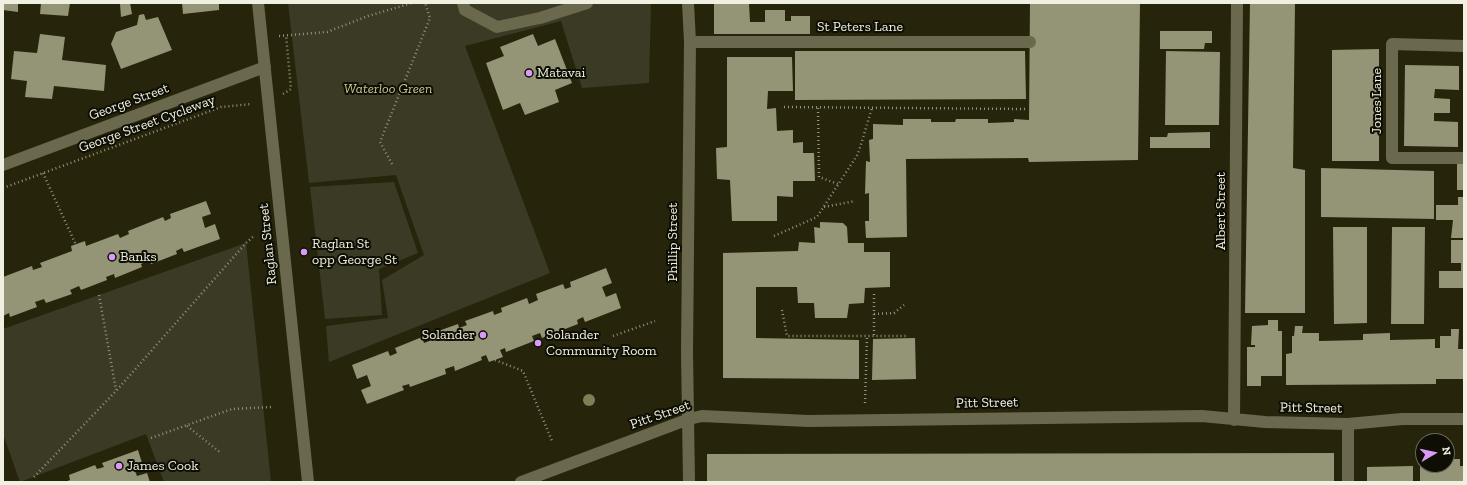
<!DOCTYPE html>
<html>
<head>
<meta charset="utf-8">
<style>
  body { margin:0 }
  #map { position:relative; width:1467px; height:485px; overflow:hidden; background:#26250b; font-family:"Zilla Slab",serif }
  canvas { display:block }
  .frame { position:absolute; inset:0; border:4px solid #f0f0e0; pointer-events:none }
  .north { position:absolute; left:1415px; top:433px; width:40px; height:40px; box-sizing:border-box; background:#0e0e04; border:1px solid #68685c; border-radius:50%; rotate:81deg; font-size:11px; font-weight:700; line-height:16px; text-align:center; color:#f0f0e0 }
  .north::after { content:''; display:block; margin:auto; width:14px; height:18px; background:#db9af6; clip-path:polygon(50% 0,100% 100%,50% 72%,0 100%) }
</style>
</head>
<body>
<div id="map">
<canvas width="1467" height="485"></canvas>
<div class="frame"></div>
<div class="north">N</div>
</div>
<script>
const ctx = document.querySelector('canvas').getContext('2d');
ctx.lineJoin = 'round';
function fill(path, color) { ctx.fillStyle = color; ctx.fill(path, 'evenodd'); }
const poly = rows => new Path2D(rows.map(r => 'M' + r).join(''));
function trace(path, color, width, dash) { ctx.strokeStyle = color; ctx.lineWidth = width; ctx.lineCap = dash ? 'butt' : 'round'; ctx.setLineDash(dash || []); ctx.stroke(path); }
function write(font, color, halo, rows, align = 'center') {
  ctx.font = font + ' "Zilla Slab",serif'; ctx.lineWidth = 4; ctx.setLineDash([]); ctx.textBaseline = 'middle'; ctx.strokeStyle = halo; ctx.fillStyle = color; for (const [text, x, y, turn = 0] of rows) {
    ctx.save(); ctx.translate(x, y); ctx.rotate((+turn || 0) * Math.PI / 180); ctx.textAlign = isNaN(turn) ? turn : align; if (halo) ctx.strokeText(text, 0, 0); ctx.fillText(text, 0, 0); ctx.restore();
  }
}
fill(poly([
  [288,3,651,3,649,83,582,88,561,21,465,46,550,273,329,362,326,326,388,318,382,280,424,255,396,175,309,183],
  [394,182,418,253,379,269,382,315,325,319,310,187],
  [246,243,271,482,164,482,146,434,20,482,3,434,3,329]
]), '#3b3b25');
fill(poly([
  [3,3,18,3,18,12,3,10],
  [41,3,70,3,68,16,40,14],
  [130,3,132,14,121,17,120,4],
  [182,3,219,3,219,10,183,14],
  [714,3,749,3,750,22,765,22,765,10,785,10,785,21,791,21,791,16,810,16,810,34,714,34],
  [1030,3,1140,3,1138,160,1029,162,1028,158,906,159,907,237,866,238,865,221,869,221,869,193,865,194,866,161,870,162,869,140,873,139,873,124,903,125,903,119,931,119,931,122,955,122,956,119,988,119,988,123,1014,122,1014,119,1029,120],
  [1250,3,1295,3,1293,168,1305,170,1305,313,1245,313],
  [144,14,146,20,158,17,172,50,121,69,111,44,116,32,137,25,139,15],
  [1160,31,1212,31,1212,43,1205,43,1204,49,1160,49],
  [40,34,65,37,62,60,106,65,104,91,54,86,52,99,25,97,27,81,11,79,14,51,37,53],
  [533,34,538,46,555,39,572,83,555,90,559,102,525,115,520,103,503,110,486,63,504,56,500,47],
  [1379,49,1379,161,1332,161,1332,50],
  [795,51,1025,51,1026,99,795,100],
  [1166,51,1220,52,1219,125,1165,125],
  [727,57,792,57,793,91,768,91,767,109,776,108,777,131,793,130,793,143,803,142,803,153,814,153,815,181,793,181,793,197,777,196,777,221,732,221,730,180,717,179,716,148,727,147],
  [1405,65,1459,66,1459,90,1435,89,1434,98,1450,99,1450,113,1434,113,1434,121,1458,122,1458,147,1404,146],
  [1210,132,1210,148,1150,148,1150,137,1167,137,1168,133],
  [1457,161,1464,161,1464,190,1457,190],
  [1321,168,1434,171,1434,219,1321,217],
  [1458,197,1464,197,1464,238,1451,238,1453,220,1436,220,1436,205,1458,205],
  [206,201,211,214,202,217,205,228,215,224,220,239,184,252,182,248,176,251,177,254,151,264,149,260,141,264,142,267,115,278,114,274,106,277,107,280,81,290,79,286,70,290,72,294,46,303,44,299,35,302,37,307,10,317,9,313,3,316,3,277,32,266,33,270,42,267,40,263,72,251,71,246,85,241,86,246,118,234,120,238,129,234,128,231,163,217,165,221,171,218,170,214],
  [820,222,843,223,847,227,848,243,864,243,864,252,890,252,890,287,865,288,864,303,849,304,847,318,815,318,814,303,798,303,797,287,756,287,756,338,859,340,859,379,723,378,723,253,798,251,799,242,815,243,814,227,820,228],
  [1333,227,1367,227,1367,323,1334,324],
  [1392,227,1425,227,1424,324,1391,324],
  [1451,240,1464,240,1464,288,1439,288,1439,271,1461,271,1461,263,1451,263],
  [606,268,612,283,602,287,606,297,616,293,621,308,585,322,583,317,577,320,578,324,542,338,540,333,532,336,534,341,506,352,505,348,500,350,503,357,489,362,486,355,481,357,482,360,455,371,454,366,445,369,446,374,410,387,409,384,402,386,404,390,367,404,361,390,371,386,367,375,357,379,352,365,388,351,390,356,397,353,395,348,422,337,424,343,432,340,430,334,458,324,459,328,467,325,465,321,493,311,494,315,502,312,501,308,527,298,529,304,538,300,536,294,563,284,565,289,571,287,570,282],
  [1268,320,1278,320,1278,331,1282,331,1282,376,1261,376,1261,386,1247,386,1247,347,1255,347,1255,345,1251,345,1252,326,1268,325],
  [1295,326,1303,326,1302,333,1319,333,1319,341,1363,340,1363,334,1390,333,1390,340,1435,339,1435,348,1440,348,1440,336,1451,336,1451,329,1459,329,1458,349,1464,349,1464,379,1436,379,1436,384,1286,385,1286,354,1292,353,1292,336,1294,336],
  [915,338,916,379,872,380,873,339],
  [138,450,142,463,133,466,137,476,147,473,150,482,65,482,70,480,69,475,95,465,97,469,104,467,102,463],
  [1334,453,1334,482,707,482,707,454],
  [1447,459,1460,459,1460,466,1464,466,1464,482,1420,482,1420,460,1423,460,1423,465,1447,465],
  [1413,466,1413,482,1367,482,1367,467]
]), '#949476');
trace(poly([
  [279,36,327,32,368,16,412,3],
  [283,94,291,89,286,35],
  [784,107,1025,109],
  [818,108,819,177,838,184],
  [392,164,380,142,430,18,425,3],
  [43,173,76,245],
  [3,188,221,107,252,104],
  [824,207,855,201],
  [774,236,817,217,858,154,872,108],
  [874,294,874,336],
  [99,295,116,390],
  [782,310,787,336,907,336],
  [874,314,894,313,904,305],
  [613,336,655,321],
  [495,360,523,371,552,441],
  [865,403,867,336],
  [187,426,221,453],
  [151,438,232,409,271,407],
  [34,477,116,391,246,243,255,235]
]), '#92927d', 2.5, [1, 3]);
trace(poly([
  [258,3,308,482],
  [463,3,465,10,497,27,540,18,587,3],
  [688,3,690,42,687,352,689,482],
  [690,42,1030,42],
  [1464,46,1392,44,1392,158,1464,158],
  [3,165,265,67],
  [1234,420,1237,3],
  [521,482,689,419,702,416,808,421,1202,416,1265,422,1348,424,1402,419,1464,419],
  [1348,482,1348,424]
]), '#6a694e', 12);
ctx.fillStyle = '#7f7e54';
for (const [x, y] of [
  [589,400]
]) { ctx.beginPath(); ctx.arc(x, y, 6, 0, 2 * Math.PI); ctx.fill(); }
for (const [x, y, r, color] of [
  [529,73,4,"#db9af6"],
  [304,252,4,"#db9af6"],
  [112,257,4,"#db9af6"],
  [483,335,4,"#db9af6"],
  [538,343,4,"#db9af6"],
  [119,466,4,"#db9af6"]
]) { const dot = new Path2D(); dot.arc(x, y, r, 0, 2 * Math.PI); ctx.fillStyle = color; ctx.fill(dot); trace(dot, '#0e0e04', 1.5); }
write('14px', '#f0f0e0', '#0e0e04', [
  ["St Peters Lane",860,27],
  ["Jones Lane",1377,101,-90],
  ["George Street",129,102,-20],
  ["George Street Cycleway",147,124,-20],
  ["Albert Street",1221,211,-90],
  ["Phillip Street",673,242,-90],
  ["Raglan Street",268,244,-96],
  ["Pitt Street",987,403,-1],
  ["Pitt Street",1311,408,1],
  ["Pitt Street",660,415,-19]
]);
write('14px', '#f0f0e0', '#0e0e04', [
  ["Matavai",537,73],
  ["Raglan St",312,244],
  ["opp George St",312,260],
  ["Banks",120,257],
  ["Solander",475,335,"right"],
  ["Solander",546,335],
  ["Community Room",546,351],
  ["James Cook",127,466]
], 'left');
write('italic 14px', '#c8c790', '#0e0e04', [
  ["Waterloo Green",388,89]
]);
</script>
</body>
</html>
